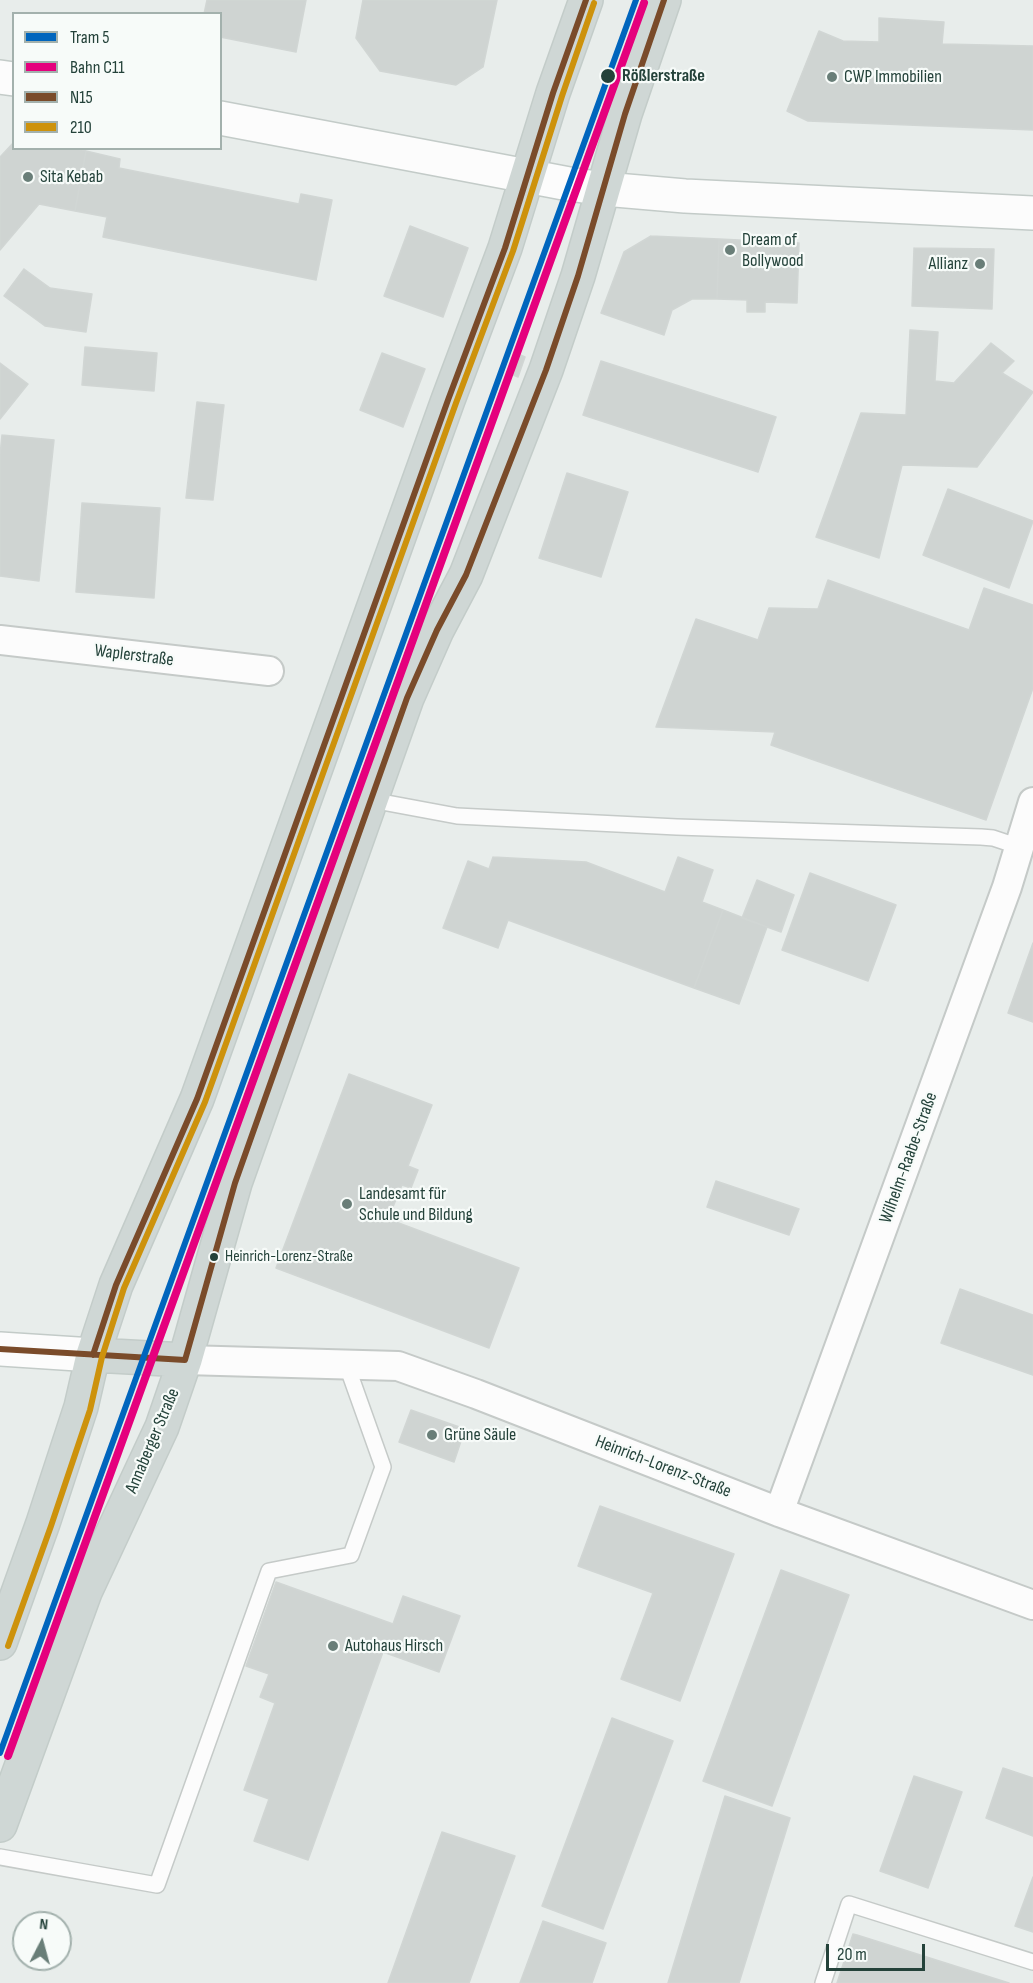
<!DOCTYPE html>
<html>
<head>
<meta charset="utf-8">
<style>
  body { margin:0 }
  #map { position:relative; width:1033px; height:1983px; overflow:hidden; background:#e8edeb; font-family:"Sofia Sans Condensed",sans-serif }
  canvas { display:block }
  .legend { position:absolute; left:12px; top:12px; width:210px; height:138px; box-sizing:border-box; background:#f7fbf9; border:2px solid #a3b1ad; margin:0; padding:8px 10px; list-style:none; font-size:18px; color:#24423a }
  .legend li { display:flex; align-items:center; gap:12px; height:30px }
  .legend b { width:30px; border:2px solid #a3b1ad }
  .north { position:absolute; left:12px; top:1911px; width:60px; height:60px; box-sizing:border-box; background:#f7fbf9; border:2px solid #a3b1ad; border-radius:50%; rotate:6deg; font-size:16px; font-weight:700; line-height:24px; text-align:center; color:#24423a }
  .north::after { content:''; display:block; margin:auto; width:21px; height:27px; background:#697e78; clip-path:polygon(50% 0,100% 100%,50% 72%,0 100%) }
  .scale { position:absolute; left:826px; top:1944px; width:99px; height:27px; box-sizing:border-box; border:3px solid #24423a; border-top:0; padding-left:8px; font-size:18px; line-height:21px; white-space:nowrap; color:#24423a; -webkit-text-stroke:4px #f7fbf9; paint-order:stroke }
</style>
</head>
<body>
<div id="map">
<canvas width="1033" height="1983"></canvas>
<ul class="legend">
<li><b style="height:8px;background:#0065bd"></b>Tram 5</li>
<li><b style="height:8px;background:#e5007d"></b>Bahn C11</li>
<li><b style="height:8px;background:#7a4b2a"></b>N15</li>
<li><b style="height:8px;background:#cd920c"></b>210</li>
</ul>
<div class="north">N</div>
<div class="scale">20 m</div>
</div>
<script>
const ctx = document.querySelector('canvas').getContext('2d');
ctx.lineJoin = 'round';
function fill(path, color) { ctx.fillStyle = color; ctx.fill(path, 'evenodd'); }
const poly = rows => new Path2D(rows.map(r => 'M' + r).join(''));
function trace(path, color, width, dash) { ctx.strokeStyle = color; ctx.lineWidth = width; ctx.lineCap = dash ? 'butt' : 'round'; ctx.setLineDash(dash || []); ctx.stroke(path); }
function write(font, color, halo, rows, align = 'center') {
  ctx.font = font + ' "Sofia Sans Condensed",sans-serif'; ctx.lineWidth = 4.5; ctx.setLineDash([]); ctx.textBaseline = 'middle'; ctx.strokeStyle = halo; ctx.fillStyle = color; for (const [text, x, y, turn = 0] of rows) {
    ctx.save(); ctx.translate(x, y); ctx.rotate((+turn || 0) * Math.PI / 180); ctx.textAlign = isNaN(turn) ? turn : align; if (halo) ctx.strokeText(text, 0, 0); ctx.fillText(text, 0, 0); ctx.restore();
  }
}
const building = poly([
  [207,0,306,0,296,52,220,37,220,14,204,14,207,0],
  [363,0,497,0,483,67,456,85,380,71,356,38,363,0],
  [879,18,944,22,942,44,1033,46,1033,130,808,121,787,111,819,31,843,41,879,42,879,18],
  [14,142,14,148,73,148,86,151,75,211,39,204,0,250,0,157,14,142],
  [86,151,120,159,119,168,299,204,301,194,332,200,316,280,103,237,107,217,75,211,86,151],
  [410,226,468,248,443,317,384,296,410,226],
  [651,236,719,239,717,299,692,299,672,310,664,335,601,313,624,252,651,236],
  [719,239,799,243,797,303,765,302,765,312,747,312,747,300,717,299,719,239],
  [914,248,994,249,992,309,912,306,914,248],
  [24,269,50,288,92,294,86,332,45,326,4,296,24,269],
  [910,330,938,332,935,381,954,383,991,343,1014,361,1002,373,1033,392,977,467,902,465,879,558,816,537,861,413,906,415,910,330],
  [85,347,157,353,154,391,82,385,85,347],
  [382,353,425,369,403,427,360,410,382,353],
  [518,354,525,357,518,377,511,374,518,354],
  [601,361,776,417,758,472,583,415,601,361],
  [0,363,28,384,0,419,0,363],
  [197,402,224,405,213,500,186,498,197,402],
  [2,435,54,440,39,581,0,576,0,455,2,435],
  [567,473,628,492,601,577,539,558,567,473],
  [948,489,1033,521,1009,588,923,555,948,489],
  [82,503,160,508,154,598,76,592,82,503],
  [828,580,969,630,984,588,1033,605,1033,688,986,820,771,745,775,732,656,727,696,619,758,640,769,608,818,609,828,580],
  [493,857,586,862,665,892,678,857,713,870,702,902,723,910,694,988,508,920,498,948,443,928,468,861,489,869,493,857],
  [810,873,896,905,868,981,782,950,810,873],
  [757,880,794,895,781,932,742,918,757,880],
  [723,910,767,927,739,1004,694,988,723,910],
  [1033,943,1033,1022,1008,1013,1033,943],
  [349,1074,432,1105,408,1166,418,1170,411,1188,402,1185,388,1219,519,1268,489,1348,276,1268,349,1074],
  [716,1181,799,1209,789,1235,707,1207,716,1181],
  [960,1289,1033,1315,1033,1375,941,1343,960,1289],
  [411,1410,465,1429,454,1462,399,1442,411,1410],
  [600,1506,734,1554,680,1701,621,1679,653,1593,578,1566,600,1506],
  [781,1570,849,1595,772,1806,703,1781,781,1570],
  [276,1582,393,1624,403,1596,460,1616,439,1672,383,1652,308,1860,254,1841,269,1799,244,1790,275,1703,260,1697,269,1674,246,1666,276,1582],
  [612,1718,673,1741,603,1929,542,1906,612,1718],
  [1003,1768,1033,1778,1033,1836,986,1818,1003,1768],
  [914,1776,962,1792,928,1888,880,1871,914,1776],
  [725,1796,790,1818,739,1983,668,1983,725,1796],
  [442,1832,515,1856,469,1983,388,1983,442,1832],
  [1033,1877,1033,1932,1015,1926,1033,1877],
  [543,1921,606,1943,592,1983,520,1983,543,1921],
  [853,1934,857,1935,1009,1983,837,1983,853,1934]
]);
fill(building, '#cfd4d2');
trace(building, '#d1d6d4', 1.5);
const lane = poly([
  [371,800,457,816,677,827,981,837,993,838,1020,847],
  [0,1857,157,1885,269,1571,351,1555,383,1467,347,1366],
  [823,1983,849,1904,1033,1962]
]);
const street = poly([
  [0,640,269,671],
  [185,1360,398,1366,476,1394,779,1512,1033,1605],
  [779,1512,1007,887,1033,802]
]);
const secondary = poly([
  [0,77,14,79],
  [220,118,569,184,604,189,685,196,1033,213],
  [0,1349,93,1355]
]);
const primary = poly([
  [93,1355,185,1360],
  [0,1643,43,1523,81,1407,93,1355,116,1285,197,1099,448,400,505,248,553,93,586,0],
  [0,1825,85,1592,162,1427,185,1360,235,1183,407,698,437,630,466,575,546,370,578,276,625,114,664,0]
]);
trace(lane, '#c5cac8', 18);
trace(street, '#c5cac8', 32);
trace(secondary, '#c3cbc8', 36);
trace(primary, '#c3ccc9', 36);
trace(lane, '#fcfcfc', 15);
trace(street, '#fcfcfc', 28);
trace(secondary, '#fcfcfc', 33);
trace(primary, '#cfd7d5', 33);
trace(poly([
  [0,1349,185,1360,235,1183,407,698,437,630,466,575,546,370,578,276,625,114,664,0],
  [93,1355,116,1285,197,1099,448,400,505,248,553,93,586,0]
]), '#7a4b2a', 6);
trace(poly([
  [8,1646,51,1526,90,1410,102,1357,124,1288,205,1102,456,403,513,251,562,96,594,3]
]), '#cd920c', 6);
trace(poly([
  [8,1756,644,3]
]), '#e5007d', 8);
trace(poly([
  [0,1753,636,0]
]), '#0065bd', 6);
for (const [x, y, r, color] of [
  [608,76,8,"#24423a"],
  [832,77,6,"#697e78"],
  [28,177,6,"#697e78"],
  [730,250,6,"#697e78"],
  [980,264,6,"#697e78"],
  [347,1204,6,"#697e78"],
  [214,1257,5,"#24423a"],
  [432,1435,6,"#697e78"],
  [333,1646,6,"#697e78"]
]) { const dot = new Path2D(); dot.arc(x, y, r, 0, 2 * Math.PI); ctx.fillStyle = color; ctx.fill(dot); trace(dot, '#f7fbf9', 2); }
write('16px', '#24423a', '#f7fbf9', [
  ["Heinrich-Lorenz-Straße",225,1257]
], 'left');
write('bold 18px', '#24423a', '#f7fbf9', [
  ["Rößlerstraße",622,76]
], 'left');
write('18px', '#24423a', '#f7fbf9', [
  ["CWP Immobilien",844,77],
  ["Sita Kebab",40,177],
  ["Dream of",742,240],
  ["Bollywood",742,261],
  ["Allianz",968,264,"right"],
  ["Landesamt für",359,1194],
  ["Schule und Bildung",359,1215],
  ["Grüne Säule",444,1435],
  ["Autohaus Hirsch",345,1646]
], 'left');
write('18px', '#24423a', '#f7fbf9', [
  ["Waplerstraße",134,656,7],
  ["Wilhelm-Raabe-Straße",909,1158,-70],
  ["Annaberger Straße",153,1441,-67],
  ["Heinrich-Lorenz-Straße",663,1467,21]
]);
</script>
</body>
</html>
